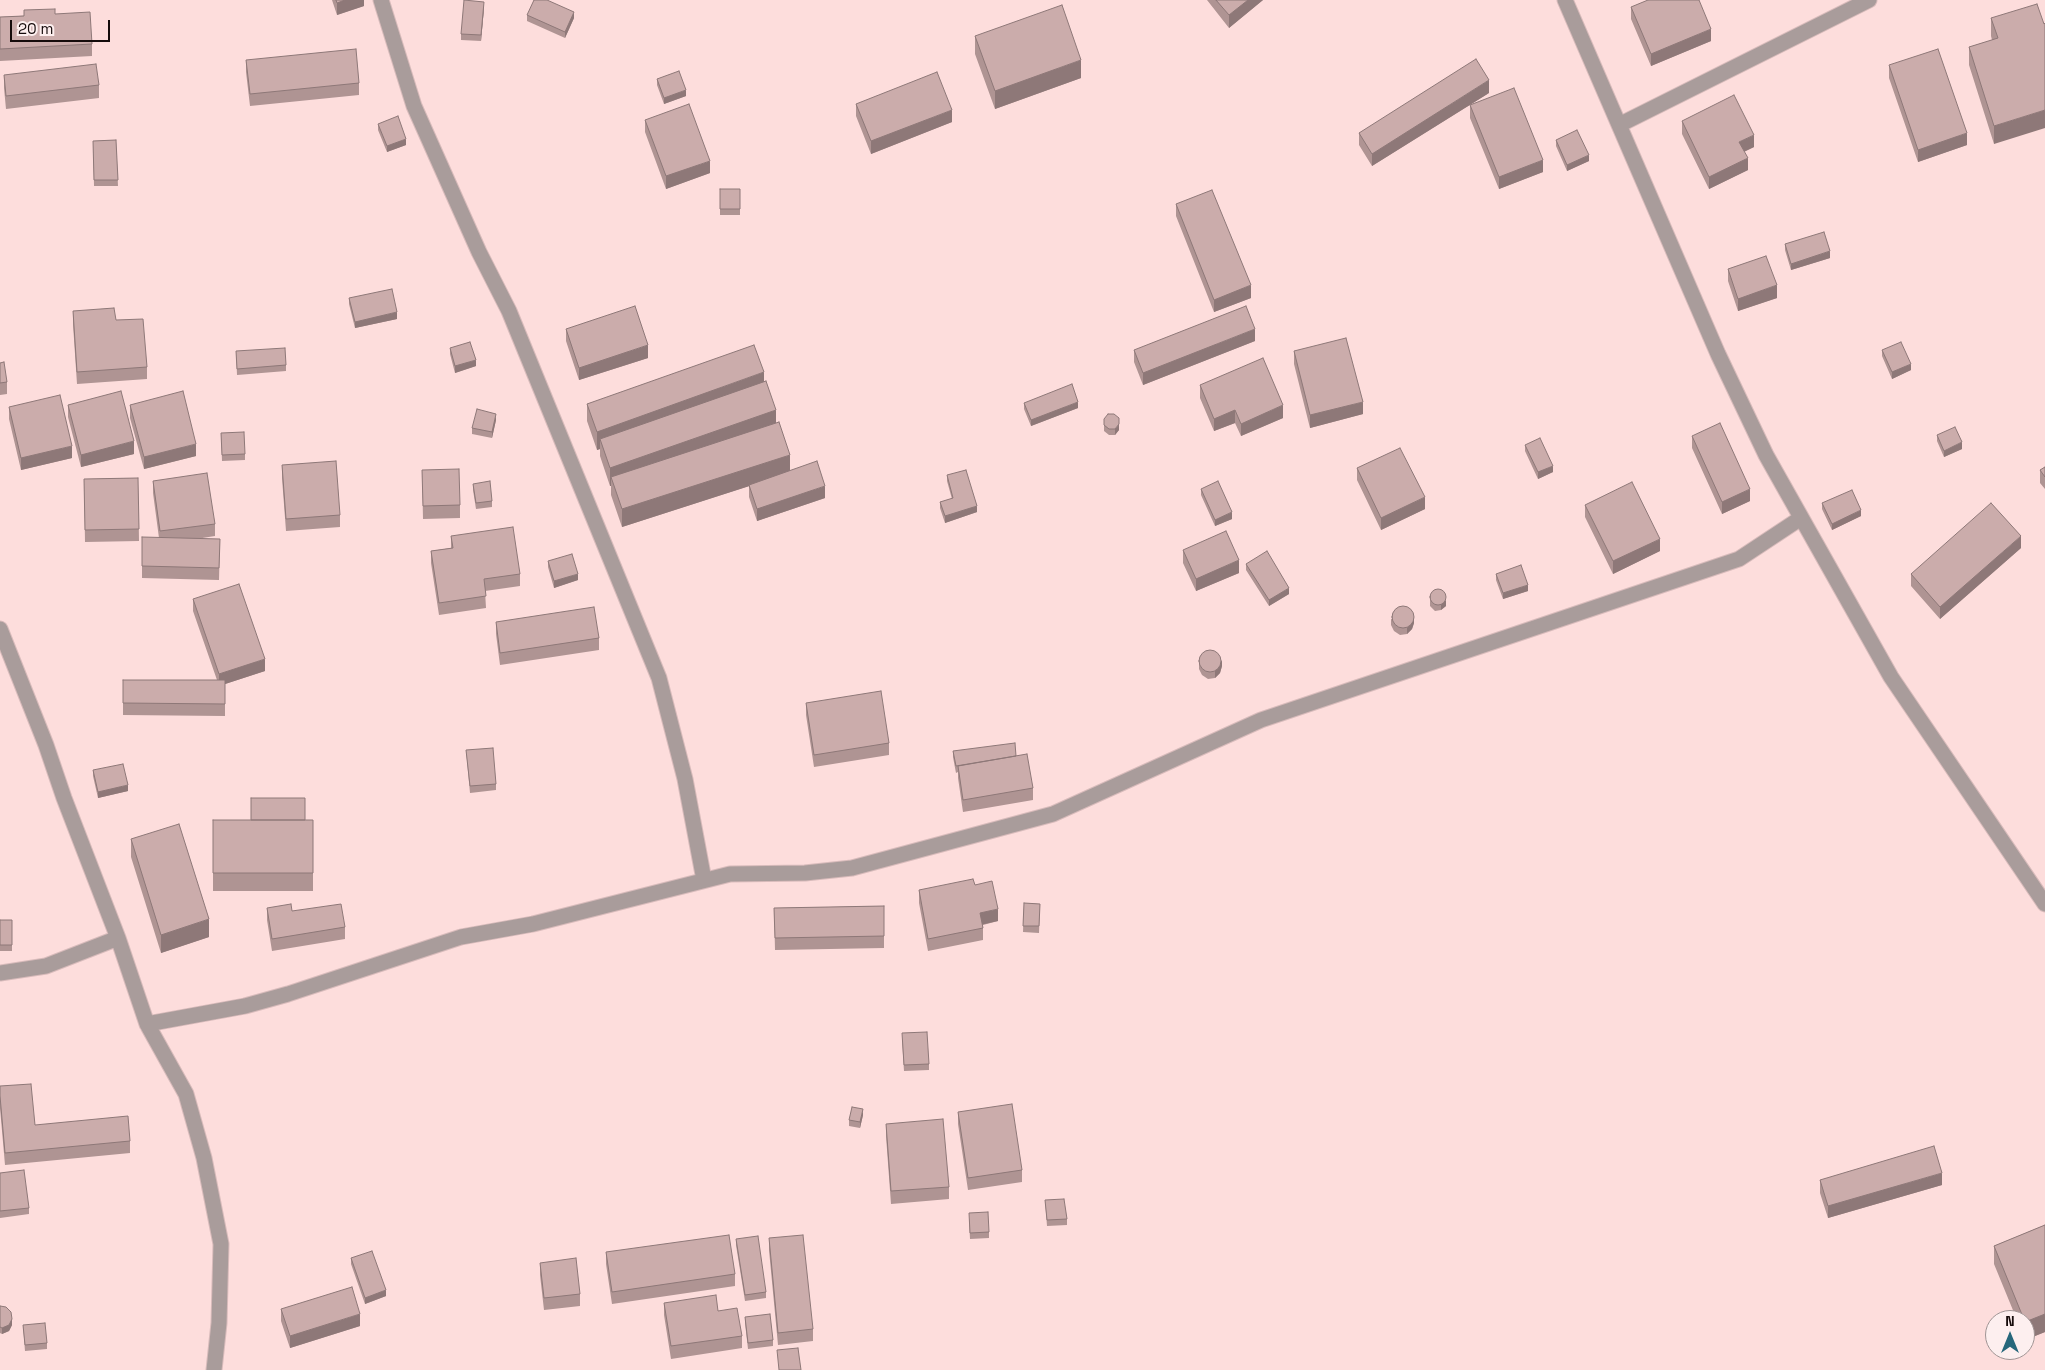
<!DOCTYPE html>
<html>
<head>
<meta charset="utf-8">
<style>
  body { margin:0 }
  #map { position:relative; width:2045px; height:1370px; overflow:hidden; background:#fddddc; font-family:"Space Grotesk",sans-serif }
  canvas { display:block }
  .north { position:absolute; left:1985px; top:1310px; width:50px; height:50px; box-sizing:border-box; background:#fdefef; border:1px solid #a09494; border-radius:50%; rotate:0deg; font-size:14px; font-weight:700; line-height:20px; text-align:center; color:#150b0b }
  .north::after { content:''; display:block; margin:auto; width:18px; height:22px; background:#27677b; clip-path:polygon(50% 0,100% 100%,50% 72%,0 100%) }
  .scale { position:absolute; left:10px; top:20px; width:100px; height:22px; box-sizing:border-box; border:2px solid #150b0b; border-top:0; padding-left:6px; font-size:15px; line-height:18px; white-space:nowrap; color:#150b0b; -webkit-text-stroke:4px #fdefef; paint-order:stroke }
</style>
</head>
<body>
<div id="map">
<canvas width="2045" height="1370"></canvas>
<div class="north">N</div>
<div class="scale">20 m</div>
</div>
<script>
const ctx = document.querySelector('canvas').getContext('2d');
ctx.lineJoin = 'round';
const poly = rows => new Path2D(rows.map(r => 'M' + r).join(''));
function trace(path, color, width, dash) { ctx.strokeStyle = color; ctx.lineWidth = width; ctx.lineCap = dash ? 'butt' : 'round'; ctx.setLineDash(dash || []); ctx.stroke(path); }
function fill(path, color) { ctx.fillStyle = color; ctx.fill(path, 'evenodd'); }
const minor = poly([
  [381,0,414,106,479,252,509,311,659,678,685,779,704,880],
  [1565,0,1718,354,1766,455,1891,677,2045,904],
  [1619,125,1869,0],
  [0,629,46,745,64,798,118,938,147,1024,186,1094,204,1158,221,1244,219,1323,214,1370],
  [0,973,46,966,118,938],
  [147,1024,245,1006,288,994,461,937,533,924,730,874,805,873,852,868,1053,814,1261,720,1739,559,1801,518]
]);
trace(minor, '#d8bbbb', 17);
trace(minor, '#a99c9b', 15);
fill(poly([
  [332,0,364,0,364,6,337,15],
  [1207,0,1263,0,1229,28],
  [1631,7,1711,41,1651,66,1631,19],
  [484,8,481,41,461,40,461,34],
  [55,14,92,44,92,56,0,61,0,17],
  [527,15,574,18,565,38,527,21],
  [1991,18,2044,24,1994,144,1969,65,1969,47,1992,40,1991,36],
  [975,36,1081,78,995,109,975,54],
  [246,60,359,83,359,95,250,106,246,72],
  [1889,65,1967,145,1918,162,1889,78],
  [4,75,99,85,99,98,6,109,4,88],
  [657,79,686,96,664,104,657,85],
  [1489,93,1372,166,1359,145,1359,133],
  [856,104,952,122,871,154,856,116],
  [1470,105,1543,172,1499,189,1470,118],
  [645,120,710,173,666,189,645,132],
  [1682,121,1754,147,1744,152,1748,170,1709,189,1682,134],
  [378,124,406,145,387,152,378,130],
  [116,140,118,186,94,186,93,141],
  [1556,140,1589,161,1567,171,1556,146],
  [720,189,740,189,740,215,720,215],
  [1176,204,1251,298,1214,312,1176,216],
  [1785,244,1830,258,1791,270,1785,250],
  [1728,269,1777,298,1738,311,1728,281],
  [349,298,397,319,355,328,349,304],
  [73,311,116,320,147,367,147,379,77,384,73,324],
  [566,329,648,358,579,380,566,341],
  [1255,341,1143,385,1134,362,1134,350],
  [450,348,476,366,455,373,450,354],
  [1882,350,1911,370,1892,379,1882,356],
  [236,351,286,365,286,371,237,375],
  [1294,351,1363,414,1310,428,1294,364],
  [0,363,7,382,7,394,0,395],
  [764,382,790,471,825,498,757,521,749,497,749,486,622,527,611,495,611,486,610,486,600,456,600,449,597,450,587,421,587,404],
  [1200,385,1283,418,1241,436,1235,423,1214,431,1200,398],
  [1024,403,1078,408,1031,426,1024,409],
  [68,405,134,454,81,467,68,417],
  [130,405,196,456,144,469,130,418],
  [9,407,72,458,21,470,9,419],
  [1104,419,1119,430,1115,435,1109,435,1104,431],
  [496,420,492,438,472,434,472,428],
  [221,433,245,454,245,460,222,461],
  [1937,435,1962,449,1944,457,1937,441],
  [1692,436,1750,501,1722,514,1692,448],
  [1525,445,1553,472,1538,479,1525,451],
  [282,465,340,515,340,527,286,531,282,478],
  [2045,467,2045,489,2040,483,2040,470],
  [1357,468,1425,509,1381,530,1357,480],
  [422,470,460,505,460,518,423,519],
  [947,475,977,512,945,523,940,508,940,502,952,499,947,481],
  [138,478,139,541,85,542,84,479],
  [153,481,215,524,215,536,196,539,220,539,219,580,142,578,142,537,159,538,153,493],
  [473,484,492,501,492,507,476,509,473,490],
  [1201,489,1232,519,1215,526,1201,495],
  [1822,503,1861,516,1832,530,1822,509],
  [1585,505,1660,551,1613,574,1585,517],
  [451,536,520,574,520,586,485,591,486,608,439,615,431,563,431,551,451,548],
  [2021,548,1940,619,1911,586,1911,574],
  [1183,550,1239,573,1196,591,1183,563],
  [548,561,578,580,554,588,548,567],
  [1246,564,1289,594,1269,606,1246,570],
  [1496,574,1528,591,1503,599,1496,580],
  [1430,594,1446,606,1441,610,1435,611,1430,606],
  [193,599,265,671,225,684,225,716,123,715,123,680,217,680,193,611],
  [1391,619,1414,623,1412,629,1407,634,1400,635,1394,631,1391,625],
  [496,622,599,638,599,650,500,665,496,634],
  [1199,662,1222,666,1220,673,1215,678,1208,679,1202,675,1199,669],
  [806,703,889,743,889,755,814,767,806,715],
  [466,750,496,784,496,790,470,793],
  [953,751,1016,756,1033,788,1033,800,963,812,958,778,958,772,956,773,953,757],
  [93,770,128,791,98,798,93,776],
  [213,820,313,820,313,891,213,891],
  [131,839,209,937,161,953,131,857],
  [975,885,998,921,983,925,983,940,928,951,919,903,919,890],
  [1024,903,1040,904,1039,933,1023,932],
  [884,906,884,948,775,950,774,908],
  [267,908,292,911,345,927,345,939,272,951,267,920],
  [0,920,12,920,12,951,0,951],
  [902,1039,929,1064,929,1070,904,1071],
  [0,1086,35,1125,130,1141,130,1153,5,1165,0,1108],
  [958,1112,1022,1170,1022,1182,968,1190,958,1124],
  [863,1115,860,1128,849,1126,849,1120],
  [886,1124,949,1187,949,1199,891,1204,886,1136],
  [0,1173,29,1208,29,1214,0,1218],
  [1820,1180,1942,1185,1828,1218,1820,1193],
  [1045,1200,1067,1219,1067,1225,1047,1226],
  [969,1219,989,1232,989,1238,970,1239],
  [2045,1225,2045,1332,2025,1340,2025,1320,2017,1320,1994,1264,1994,1246],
  [769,1238,813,1329,813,1341,778,1345,769,1250],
  [736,1239,766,1292,766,1298,745,1301,736,1245],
  [606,1252,735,1274,735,1286,612,1304,606,1264],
  [351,1258,386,1296,365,1304,351,1264],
  [540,1263,580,1294,580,1306,544,1310,540,1275],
  [664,1303,742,1336,742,1348,671,1359,664,1315],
  [0,1306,12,1325,9,1331,2,1334,0,1333],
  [281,1309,360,1326,290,1348,281,1321],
  [745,1317,773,1340,773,1346,748,1349,745,1323],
  [23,1325,47,1343,47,1349,25,1351]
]), '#af9493');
fill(poly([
  [345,0,364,0,364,6,337,15,337,3],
  [1248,0,1263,0,1229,28,1229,15],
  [484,2,484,8,481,41,481,35],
  [574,12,574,18,565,38,565,32],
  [1711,29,1711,41,1651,66,1651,54],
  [1081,60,1081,78,995,109,995,91],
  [1489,80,1489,93,1372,166,1372,154],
  [686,90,686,96,664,104,664,98],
  [952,110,952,122,871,154,871,141],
  [2045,110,2045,128,1994,144,1994,126],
  [1967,133,1967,145,1918,162,1918,150],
  [1754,135,1754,147,1739,154,1739,142],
  [406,139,406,145,387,152,387,146],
  [1589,155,1589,161,1567,171,1567,165],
  [1748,158,1748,170,1709,189,1709,177],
  [1543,160,1543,172,1499,189,1499,177],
  [710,161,710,173,666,189,666,176],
  [1830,251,1830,258,1791,270,1791,264],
  [1251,285,1251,298,1214,312,1214,300],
  [1777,285,1777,298,1738,311,1738,299],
  [397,312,397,319,355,328,355,322],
  [1255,329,1255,341,1143,385,1143,373],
  [648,345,648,358,579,380,579,368],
  [476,360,476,366,455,373,455,366],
  [1911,364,1911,370,1892,379,1892,372],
  [764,372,764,390,600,439,600,449,597,450,597,432],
  [1078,402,1078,408,1031,426,1031,420],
  [1363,402,1363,414,1310,428,1310,415],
  [1283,405,1283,418,1241,436,1241,424],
  [776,410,776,428,611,477,611,486,610,486,610,468],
  [1235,410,1235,423,1214,431,1214,419],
  [496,414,496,420,492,438,492,432],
  [1119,424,1119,430,1115,435,1115,429],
  [134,441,134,454,81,467,81,455],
  [1962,442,1962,449,1944,457,1944,451],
  [196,444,196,456,144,469,144,457],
  [72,446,72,458,21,470,21,458],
  [790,455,790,473,622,527,622,509],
  [1553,466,1553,472,1538,479,1538,472],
  [825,486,825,498,757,521,757,509],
  [1750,489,1750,501,1722,514,1722,502],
  [1425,497,1425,509,1381,530,1381,518],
  [977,506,977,512,945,523,945,516],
  [1861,510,1861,516,1832,530,1832,524],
  [1232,512,1232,519,1215,526,1215,520],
  [2021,536,2021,548,1940,619,1940,607],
  [1660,539,1660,551,1613,574,1613,561],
  [1239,560,1239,573,1196,591,1196,579],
  [578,574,578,580,554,588,554,581],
  [1528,585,1528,591,1503,599,1503,593],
  [1289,588,1289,594,1269,606,1269,600],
  [1446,600,1446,606,1441,610,1441,604],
  [1414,616,1414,623,1412,629,1407,634,1407,628],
  [265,659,265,671,219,686,219,674],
  [1222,660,1222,666,1220,673,1215,678,1215,671],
  [128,785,128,791,98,798,98,792],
  [998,909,998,921,980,925,980,913],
  [209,919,209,937,161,953,161,935],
  [863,1109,863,1115,860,1128,860,1122],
  [1942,1173,1942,1185,1828,1218,1828,1206],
  [386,1290,386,1296,365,1304,365,1298],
  [360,1314,360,1326,290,1348,290,1336],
  [2045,1314,2045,1332,2025,1340,2025,1322],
  [12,1319,12,1325,9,1331,2,1334,2,1328]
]), '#8e7878');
const building = poly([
  [336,0,345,0,337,3,336,0],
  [464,0,484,2,481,35,461,34,464,0],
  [534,0,547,0,574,12,565,32,527,15,534,0],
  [1216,0,1248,0,1229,15,1216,0],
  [1648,0,1699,0,1711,29,1651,54,1631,7,1648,0],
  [2037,4,2044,24,2045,23,2045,110,1994,126,1969,47,1998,38,1991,18,2037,4],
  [1062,5,1081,60,995,91,975,36,1062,5],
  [55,9,55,14,90,12,92,44,0,49,0,17,24,16,24,10,55,9],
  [356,49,359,83,250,94,246,60,356,49],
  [1938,49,1967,133,1918,150,1889,65,1938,49],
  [1476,59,1489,80,1372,154,1359,133,1476,59],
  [96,64,99,85,6,96,4,75,96,64],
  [679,71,686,90,664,98,657,79,679,71],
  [937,72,952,110,871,141,856,104,937,72],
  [1514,88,1543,160,1499,177,1470,105,1514,88],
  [1734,95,1754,135,1739,142,1748,158,1709,177,1682,121,1734,95],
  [689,104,710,161,666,176,645,120,689,104],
  [398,116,406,139,387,146,378,124,398,116],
  [1577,130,1589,155,1567,165,1556,140,1577,130],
  [116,140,118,180,94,180,93,141,116,140],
  [720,189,740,189,740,209,720,209,720,189],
  [1212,190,1251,285,1214,300,1176,204,1212,190],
  [1824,232,1830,251,1791,264,1785,244,1824,232],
  [1766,256,1777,285,1738,299,1728,269,1766,256],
  [392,289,397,312,355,322,349,298,392,289],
  [635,306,648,345,579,368,566,329,635,306],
  [1246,306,1255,329,1143,373,1134,350,1246,306],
  [114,308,116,320,143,319,147,367,77,372,73,311,114,308],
  [1346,338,1363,402,1310,415,1294,351,1346,338],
  [470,342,476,360,455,366,450,348,470,342],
  [1901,342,1911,364,1892,372,1882,350,1901,342],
  [754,345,764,372,597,432,587,404,754,345],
  [285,348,286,365,237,369,236,351,285,348],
  [1263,358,1283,405,1241,424,1235,410,1214,419,1200,385,1263,358],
  [4,362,7,382,0,383,0,363,4,362],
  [766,381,776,410,610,468,600,439,766,381],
  [1072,384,1078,402,1031,420,1024,403,1072,384],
  [121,391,134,441,81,455,68,405,121,391],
  [183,391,196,444,144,457,130,405,183,391],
  [60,395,72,446,21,458,9,407,60,395],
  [477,409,496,414,492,432,472,428,477,409],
  [1108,414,1114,414,1119,418,1119,424,1115,429,1109,429,1104,425,1104,419,1108,414],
  [779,422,790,455,622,509,611,477,779,422],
  [1720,423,1750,489,1722,502,1692,436,1720,423],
  [1955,427,1962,442,1944,451,1937,435,1955,427],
  [244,432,245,454,222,455,221,433,244,432],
  [1540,438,1553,466,1538,472,1525,445,1540,438],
  [1400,448,1425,497,1381,518,1357,468,1400,448],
  [336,461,340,515,286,519,282,465,336,461],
  [817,461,825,486,757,509,749,485,817,461],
  [2045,467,2045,477,2040,470,2045,467],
  [459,469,460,505,423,506,422,470,459,469],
  [966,470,977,506,945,516,940,502,953,498,947,475,966,470],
  [207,473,215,524,160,531,153,481,207,473],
  [138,478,139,529,85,530,84,479,138,478],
  [490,481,492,501,476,503,473,484,490,481],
  [1218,481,1232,512,1215,520,1201,489,1218,481],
  [1632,482,1660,539,1613,561,1585,505,1632,482],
  [1852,490,1861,510,1832,524,1822,503,1852,490],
  [1991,503,2021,536,1940,607,1911,574,1991,503],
  [513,527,520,574,484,579,486,596,439,603,431,551,453,548,451,536,513,527],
  [1226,531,1239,560,1196,579,1183,550,1226,531],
  [142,537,220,539,219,568,142,566,142,537],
  [1267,551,1289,588,1269,600,1246,564,1267,551],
  [572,554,578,574,554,581,548,561,572,554],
  [1521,565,1528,585,1503,593,1496,574,1521,565],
  [239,584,265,659,219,674,193,599,239,584],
  '1430 597a8 8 0 1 1 16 0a8 8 0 1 1-16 0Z',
  '1392 617a11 11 0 1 1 22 0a11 11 0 1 1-22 0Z',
  [594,607,599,638,500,653,496,622,594,607],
  '1199 661a11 11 0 1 1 22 0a11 11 0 1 1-22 0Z',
  [123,680,225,680,225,704,123,703,123,680],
  [881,691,889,743,814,755,806,703,881,691],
  [1015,743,1016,756,956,766,953,751,1015,743],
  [493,748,496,784,470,786,466,750,493,748],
  [1027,754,1033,788,963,800,958,766,1027,754],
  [123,764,128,785,98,792,93,770,123,764],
  [251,798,305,798,305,820,251,820,251,798],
  [213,820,313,820,313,873,213,873,213,820],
  [179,824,209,919,161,935,131,839,179,824],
  [973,879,975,885,992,881,998,909,980,913,983,928,928,939,919,890,973,879],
  [1024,903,1040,904,1039,926,1023,926,1024,903],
  [291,904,292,911,341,904,345,927,272,939,267,908,291,904],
  [884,906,884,936,775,938,774,908,884,906],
  [0,920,12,920,12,945,0,945,0,920],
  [927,1032,929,1064,904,1065,902,1033,927,1032],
  [31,1084,35,1125,128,1116,130,1141,5,1153,0,1096,0,1086,31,1084],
  [1012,1104,1022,1170,968,1178,958,1112,1012,1104],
  [852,1107,863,1109,860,1122,849,1120,852,1107],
  [943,1119,949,1187,891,1191,886,1124,943,1119],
  [1934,1146,1942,1173,1828,1206,1820,1180,1934,1146],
  [24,1170,29,1208,0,1211,0,1173,24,1170],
  [1064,1199,1067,1219,1047,1220,1045,1200,1064,1199],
  [988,1212,989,1232,970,1233,969,1213,988,1212],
  [2045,1225,2045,1314,2025,1322,1994,1246,2045,1225],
  [729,1235,735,1274,612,1292,606,1252,729,1235],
  [803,1235,813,1329,778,1333,769,1238,803,1235],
  [758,1236,766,1292,745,1295,736,1239,758,1236],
  [372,1251,386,1290,365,1298,351,1258,372,1251],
  [576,1258,580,1294,544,1298,540,1263,576,1258],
  [352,1287,360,1314,290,1336,281,1309,352,1287],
  [716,1295,718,1311,737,1308,742,1336,671,1346,664,1303,716,1295],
  [0,1306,6,1307,11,1312,12,1319,9,1325,2,1328,0,1327,0,1306],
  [770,1314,773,1340,748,1343,745,1317,770,1314],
  [45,1323,47,1343,25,1345,23,1325,45,1323],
  [798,1348,801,1370,779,1370,777,1350,798,1348]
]);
fill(building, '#cbacab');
trace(building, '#8e7878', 1);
</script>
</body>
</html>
